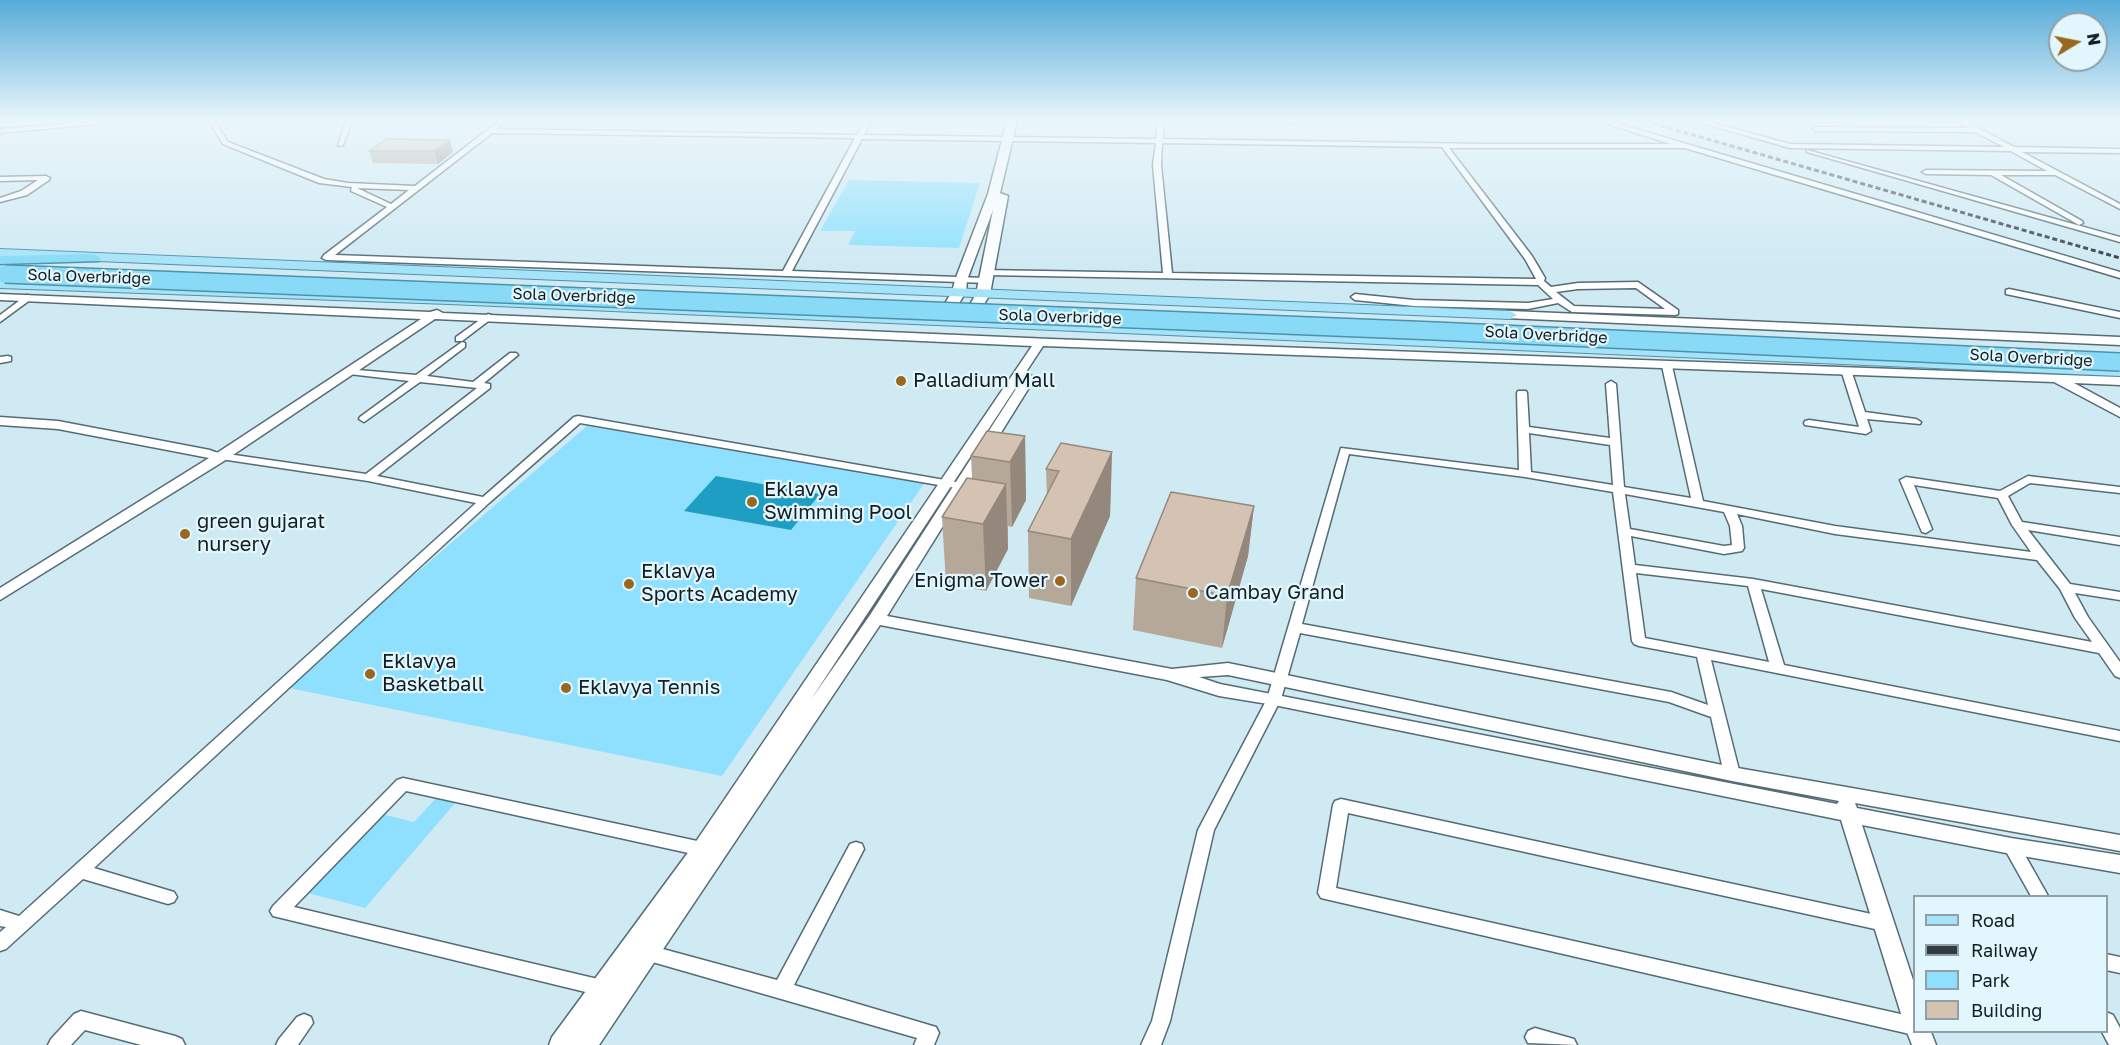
<!DOCTYPE html>
<html>
<head>
<meta charset="utf-8">
<style>
  body { margin:0 }
  #map { position:relative; width:2120px; height:1045px; overflow:hidden; background:#d0eaf4; font-family:"Golos Text",sans-serif }
  canvas { display:block }
  .legend { position:absolute; left:1913px; top:895px; width:195px; height:138px; box-sizing:border-box; background:#e2f6fe; border:2px solid #90a0a6; margin:0; padding:8px 10px; list-style:none; font-size:18px; color:#141e21 }
  .legend li { display:flex; align-items:center; gap:12px; height:30px }
  .legend b { width:30px; border:2px solid #90a0a6 }
  .north { position:absolute; left:2048px; top:12px; width:60px; height:60px; box-sizing:border-box; background:#e2f6fe; border:2px solid #90a0a6; border-radius:50%; rotate:80deg; font-size:16px; font-weight:700; line-height:24px; text-align:center; color:#141e21 }
  .north::after { content:''; display:block; margin:auto; width:21px; height:27px; background:#9b661d; clip-path:polygon(50% 0,100% 100%,50% 72%,0 100%) }
</style>
</head>
<body>
<div id="map">
<canvas width="2120" height="1045"></canvas>
<ul class="legend">
<li><b style="height:8px;background:#a6e3f8"></b>Road</li>
<li><b style="height:8px;background:#303c40"></b>Railway</li>
<li><b style="height:16px;background:#8ee0fe"></b>Park</li>
<li><b style="height:16px;background:#d4c3b2"></b>Building</li>
</ul>
<div class="north">N</div>
</div>
<script>
const ctx = document.querySelector('canvas').getContext('2d');
ctx.lineJoin = 'round';
function fill(path, color) { ctx.fillStyle = color; ctx.fill(path, 'evenodd'); }
const poly = rows => new Path2D(rows.map(r => 'M' + r).join(''));
function trace(path, color, width, dash) { ctx.strokeStyle = color; ctx.lineWidth = width; ctx.lineCap = dash ? 'butt' : 'round'; ctx.setLineDash(dash || []); ctx.stroke(path); }
function write(font, color, halo, rows, align = 'center') {
  ctx.font = font + ' "Golos Text",sans-serif'; ctx.lineWidth = 4.5; ctx.setLineDash([]); ctx.textBaseline = 'middle'; ctx.strokeStyle = halo; ctx.fillStyle = color; for (const [text, x, y, turn = 0] of rows) {
    ctx.save(); ctx.translate(x, y); ctx.rotate((+turn || 0) * Math.PI / 180); ctx.textAlign = isNaN(turn) ? turn : align; if (halo) ctx.strokeText(text, 0, 0); ctx.fillText(text, 0, 0); ctx.restore();
  }
}
fill(poly([
  [849,180,980,183,959,248,848,245,855,231,820,231],
  [587,426,926,481,722,776,284,687],
  [436,798,456,802,365,908,304,892,377,813,414,822]
]), '#8ee0fe');
fill(poly([
  [716,476,820,494,791,530,684,511]
]), '#1e9ec2');
const minor = poly([
  [100,121,130,121,0,133,1,129,100,121],
  [209,121,215,121,228,142,324,179,348,183,415,186,499,121,506,121,497,129,857,135,865,121,871,121,864,135,1156,139,1158,121,1164,121,1163,139,1483,144,1671,144,1598,121,1609,121,2120,272,2120,278,1685,148,1449,148,1532,256,1545,278,1544,281,1551,287,1578,283,1638,282,1678,310,1678,314,1675,315,1572,312,1558,303,1528,309,1414,306,1355,300,1351,297,1355,294,1414,300,1528,303,1553,299,1538,285,986,275,982,272,983,270,1163,273,1153,165,1156,143,862,139,792,271,985,278,988,279,988,283,326,260,322,258,324,255,387,207,351,191,352,187,319,183,223,144,209,121],
  [492,133,855,138,783,271,335,255,492,133],
  [1162,143,1442,147,1525,259,1536,279,1172,273,1161,165,1162,143],
  [357,188,409,190,391,204,357,188],
  [1636,288,1665,309,1574,306,1556,292,1578,289,1636,288],
  [346,121,352,121,343,145,338,146,346,121],
  [1260,121,1297,121,1297,122,1294,124,1260,121],
  [1695,121,1706,121,1790,144,2004,147,1975,132,1816,131,1813,129,1816,127,1968,128,1957,121,1965,121,2014,147,2120,149,2120,153,2022,152,2120,204,2120,209,2055,175,2001,175,2082,221,2083,223,2079,225,1991,175,1926,174,1922,172,1926,170,2047,171,2011,151,1790,148,1695,121],
  [1807,150,2120,237,2120,242,1807,152,1807,150],
  [46,176,50,178,49,180,27,195,0,202,0,198,21,191,38,180,0,181,0,177,46,176],
  [2009,289,2120,312,2120,318,2006,294,2006,290,2009,289],
  [27,295,30,296,30,300,0,322,0,315,27,295],
  [488,314,491,315,491,319,462,341,456,341,456,337,488,314],
  [462,342,465,343,465,347,427,376,473,382,510,353,516,353,518,355,484,383,490,384,490,388,377,476,483,497,574,417,578,416,956,482,962,485,956,488,580,423,489,503,94,868,174,892,177,897,174,902,168,904,83,879,6,949,0,951,0,932,6,927,0,926,0,910,19,916,476,503,368,481,214,458,210,457,208,455,210,453,214,452,366,474,477,388,420,382,364,422,359,419,360,417,409,381,349,374,344,371,346,369,416,375,462,342],
  [8,356,11,357,11,361,0,363,0,357,8,356],
  [1667,363,1672,366,1703,501,1835,526,2031,552,2012,525,1998,498,1914,485,1932,529,1926,533,1922,532,1900,480,1906,477,2000,491,2028,476,2120,487,2120,493,2030,483,2008,496,2022,522,2120,537,2120,545,2028,530,2070,584,2120,592,2120,600,2075,593,2088,617,2120,662,2120,678,2115,676,2099,653,1761,589,1784,665,2120,731,2120,741,1711,660,1740,774,1737,778,1732,780,1727,778,1724,774,1711,717,1669,702,1300,633,1281,699,1214,830,1170,1021,1161,1045,1141,1045,1152,1021,1198,830,1267,699,1341,448,1519,470,1517,393,1518,391,1526,391,1527,393,1529,427,1610,438,1606,384,1611,381,1616,384,1624,487,1691,498,1662,366,1667,363],
  [1529,433,1610,445,1613,485,1531,472,1529,433],
  [1349,454,1525,477,1613,492,1632,641,1634,644,1639,646,1697,657,1708,705,1671,692,1302,624,1349,454],
  [1625,494,1724,512,1730,526,1732,545,1724,546,1630,529,1625,494],
  [1737,514,1835,534,2037,560,2060,589,2075,618,2092,642,1753,579,1635,565,1631,536,1724,554,1742,551,1744,548,1742,526,1737,514],
  [1636,573,1748,586,1769,662,1645,638,1636,573],
  [1847,370,1852,373,1865,412,1916,419,1921,422,1920,424,1867,419,1871,431,1866,434,1805,425,1804,423,1805,421,1809,420,1859,427,1842,373,1847,370],
  [403,778,702,842,708,844,710,849,708,854,702,856,406,791,294,907,602,980,609,982,611,988,609,994,602,996,273,916,270,911,273,906,397,780,403,778],
  [1341,799,1890,918,1893,923,1890,928,1884,931,1348,813,1336,888,1914,1017,1914,1032,1921,1032,1914,1035,1321,898,1318,893,1333,805,1335,801,1341,799],
  [2011,839,2017,841,2048,896,2031,896,2003,846,2005,841,2011,839],
  [856,842,862,844,864,849,794,985,936,1027,939,1033,934,1045,914,1045,917,1038,642,959,639,953,642,947,648,945,777,980,850,844,856,842],
  [2106,954,2120,957,2120,973,2106,970,2106,954],
  [81,1011,175,1036,182,1039,185,1045,141,1045,85,1030,71,1045,48,1045,51,1039,74,1014,81,1011],
  [2106,1012,2113,1015,2120,1028,2120,1045,2109,1045,2102,1032,2106,1032,2106,1012],
  [304,1014,311,1017,313,1023,298,1045,276,1045,279,1039,297,1017,304,1014],
  [1535,1028,1574,1039,1577,1045,1528,1043,1525,1037,1528,1031,1535,1028]
]);
const tertiary = poly([
  [0,294,430,312,437,310,443,313,1051,339,2120,377,2120,385,2074,383,2120,408,2120,417,2054,382,1043,346,810,701,870,615,1023,378,1029,374,1035,378,887,616,1172,669,1228,663,1732,767,2120,835,2120,851,1855,803,1857,808,2011,838,2120,855,2120,873,2011,854,1862,825,1914,983,1914,1032,1931,1032,1936,1045,1912,1045,1907,1032,1910,1026,1906,1025,1902,1017,1841,820,1274,705,1219,696,1167,680,880,625,599,1045,549,1045,552,1037,695,843,1032,346,435,319,224,461,0,600,0,588,209,458,58,429,0,425,0,417,58,421,210,450,217,453,421,319,0,300,0,294],
  [1228,675,1732,781,1839,801,1837,804,1220,684,1199,677,1228,675]
]);
const secondary = poly([
  [1007,121,1017,121,1000,193,1008,196,990,294,972,325,962,325,960,322,976,294,993,210,967,280,966,292,946,324,936,324,934,321,952,292,955,280,988,194,1007,121],
  [1510,311,2120,337,2120,345,1505,318,1503,315,1505,312,1510,311]
]);
const primary = poly([
  [0,249,1510,311,1517,315,1510,319,0,257,0,249],
  [0,280,449,296,2120,366,2120,376,449,304,0,288,0,280]
]);
const trunk = poly([
  [94,254,101,258,99,261,0,264,0,256,94,254]
]);
trace(minor, '#556c74', 3);
trace(tertiary, '#556c74', 3);
trace(secondary, '#556c74', 3);
trace(primary, '#4c92aa', 2);
trace(trunk, '#4c92aa', 3);
fill(minor, '#fff');
fill(tertiary, '#fff');
fill(secondary, '#fff');
fill(primary, '#a6e3f8');
fill(trunk, '#88daf6');
trace(poly([
  [1645,121,2120,258]
]), '#303c40', 3, [5, 3]);
const trunkBridge = poly([
  [5,274,1435,331,2120,362]
]);
trace(trunkBridge, '#4c92aa', 20, []);
trace(trunkBridge, '#88daf6', 17);
fill(poly([
  [450,140,453,152,438,164,373,163,369,151],
  [1025,436,1026,500,1012,527,1008,526,1008,549,986,591,946,584,942,517,972,478,971,456],
  [1112,452,1110,516,1071,606,1029,598,1028,531,1047,496,1046,469],
  [1254,506,1248,556,1222,648,1133,630,1136,578]
]), '#b6a899');
fill(poly([
  [450,140,453,152,438,164,434,151],
  [1025,436,1026,500,1012,527,1010,462],
  [1112,452,1110,516,1071,606,1071,539],
  [1006,484,1008,549,986,591,983,524],
  [1254,506,1248,556,1222,648,1227,596]
]), '#94887d');
const building = poly([
  [387,139,450,140,434,151,369,151,387,139],
  [987,431,1025,436,1010,462,971,456,987,431],
  [1061,443,1112,452,1071,539,1028,531,1059,471,1046,469,1061,443],
  [967,478,1006,484,983,524,942,517,967,478],
  [1171,492,1254,506,1227,596,1136,578,1171,492]
]);
fill(building, '#d4c3b2');
trace(building, '#94887d', 1.5);
const sky = ctx.createLinearGradient(0, 0, 0, 268);
sky.addColorStop(0, '#57abd9');
sky.addColorStop(0.45, '#eaf6fa');
sky.addColorStop(1, '#eaf6fa00');
ctx.fillStyle = sky;
ctx.fillRect(0, 0, 2120, 268);
for (const [x, y, r, color] of [
  [901,381,6,"#9b661d"],
  [752,502,6,"#9b661d"],
  [185,534,6,"#9b661d"],
  [1060,581,6,"#9b661d"],
  [629,584,6,"#9b661d"],
  [1193,593,6,"#9b661d"],
  [370,674,6,"#9b661d"],
  [566,688,6,"#9b661d"]
]) { const dot = new Path2D(); dot.arc(x, y, r, 0, 2 * Math.PI); ctx.fillStyle = color; ctx.fill(dot); trace(dot, '#e2f6fe', 2); }
write('16px', '#141e21', '#e2f6fe', [
  ["Sola Overbridge",89,277,2],
  ["Sola Overbridge",574,296,2],
  ["Sola Overbridge",1060,317,2],
  ["Sola Overbridge",1546,335,3],
  ["Sola Overbridge",2031,358,3]
]);
write('20px', '#141e21', '#e2f6fe', [
  ["Palladium Mall",913,381],
  ["Eklavya",764,490],
  ["Swimming Pool",764,513],
  ["green gujarat",197,522],
  ["nursery",197,545],
  ["Eklavya",641,572],
  ["Sports Academy",641,595],
  ["Enigma Tower",1048,581,"right"],
  ["Cambay Grand",1205,593],
  ["Eklavya",382,662],
  ["Basketball",382,685],
  ["Eklavya Tennis",578,688]
], 'left');
</script>
</body>
</html>
